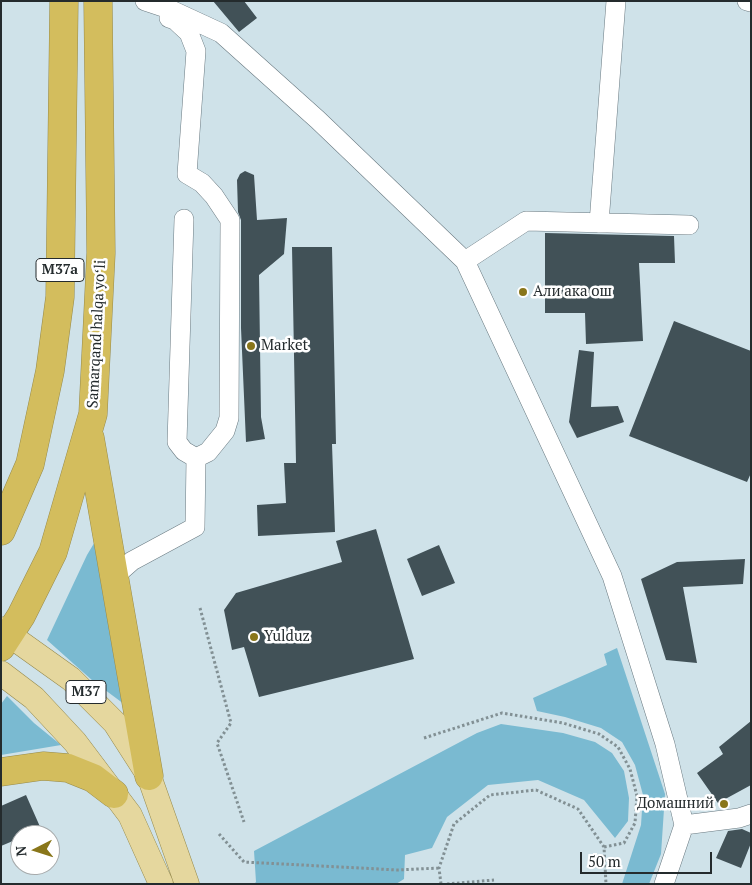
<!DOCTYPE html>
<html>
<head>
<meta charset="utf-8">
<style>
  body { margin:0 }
  #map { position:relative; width:752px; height:885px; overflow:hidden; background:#cfe2e9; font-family:"PT Serif",serif }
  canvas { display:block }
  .frame { position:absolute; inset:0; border:2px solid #242b2d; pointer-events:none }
  .north { position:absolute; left:10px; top:825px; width:50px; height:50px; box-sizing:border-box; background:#fff; border:1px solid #a7aaab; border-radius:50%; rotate:265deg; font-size:14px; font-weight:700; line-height:20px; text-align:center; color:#242b2d }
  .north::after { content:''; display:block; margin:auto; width:18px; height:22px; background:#89761a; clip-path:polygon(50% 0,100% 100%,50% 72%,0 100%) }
  .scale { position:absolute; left:580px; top:852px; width:132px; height:22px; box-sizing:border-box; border:2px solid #242b2d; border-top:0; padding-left:6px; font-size:15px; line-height:18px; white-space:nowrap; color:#242b2d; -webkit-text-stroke:4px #fff; paint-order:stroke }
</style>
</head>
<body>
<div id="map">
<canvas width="752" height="885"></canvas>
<div class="frame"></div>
<div class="north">N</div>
<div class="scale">50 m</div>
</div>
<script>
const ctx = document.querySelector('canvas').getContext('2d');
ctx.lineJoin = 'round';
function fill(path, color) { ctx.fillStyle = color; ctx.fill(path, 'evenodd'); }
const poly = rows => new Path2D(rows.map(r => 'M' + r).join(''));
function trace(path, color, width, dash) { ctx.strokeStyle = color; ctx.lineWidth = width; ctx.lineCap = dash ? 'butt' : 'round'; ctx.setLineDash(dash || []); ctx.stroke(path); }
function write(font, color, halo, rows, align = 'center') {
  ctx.font = font + ' "PT Serif",serif'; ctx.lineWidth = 5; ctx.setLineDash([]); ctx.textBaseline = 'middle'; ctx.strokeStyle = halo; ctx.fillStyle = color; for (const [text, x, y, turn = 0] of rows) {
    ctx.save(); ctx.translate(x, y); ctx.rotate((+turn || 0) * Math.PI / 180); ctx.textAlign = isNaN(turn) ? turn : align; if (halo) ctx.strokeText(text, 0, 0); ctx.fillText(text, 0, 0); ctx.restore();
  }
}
fill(poly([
  [99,535,124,704,93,681,47,640,87,555],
  [617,648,665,794,661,854,649,884,622,884,641,825,643,795,635,765,622,742,601,728,565,717,537,711,533,698,607,665,604,654],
  [7,696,34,723,61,745,1,755,1,704],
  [501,724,563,733,595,742,612,753,624,771,629,798,628,821,615,838,584,800,538,780,488,785,447,817,432,848,405,855,404,879,396,884,254,884,256,882,254,851,477,733]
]), '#7abad1');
fill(poly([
  [213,1,244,1,257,18,239,32],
  [245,171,254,175,257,220,287,218,284,254,259,275,261,417,265,439,246,442,241,328,241,220,238,212,237,180,240,174],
  [545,233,674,236,675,263,639,263,643,341,586,344,585,313,545,313],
  [292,247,332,247,336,444,332,444,335,532,258,536,257,505,286,503,284,463,296,463],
  [674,321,751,351,751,473,747,482,629,436],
  [579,350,594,352,591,407,618,406,624,422,577,438,569,422],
  [376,529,414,659,259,697,244,647,232,650,224,610,236,593,342,562,336,541],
  [439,545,455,583,422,596,407,559],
  [745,559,743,584,683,587,697,663,666,660,641,579,677,562],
  [751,721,751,785,718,803,697,773,723,754,719,747],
  [26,795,41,829,26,835,20,835,20,838,1,846,1,806],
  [742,829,751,833,751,843,741,868,716,858,728,831]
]), '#415157');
const minor = poly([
  [145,1,169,9,221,33,318,120,465,261,612,576,665,744,684,825,664,884],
  [747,1,751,2],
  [184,219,177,442,184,451,196,458],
  [599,223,616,1],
  [465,261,526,221,689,225],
  [115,576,132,561,195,527,196,458,208,452,225,431,229,418,230,220,214,196,202,183,187,174,196,51,189,33,175,20,169,18],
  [684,825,739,818,751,814]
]);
const major = poly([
  [1,629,71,679,115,723,149,776,187,884],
  [1,673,34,698,75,742,130,815,161,884]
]);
const highway = poly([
  [90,438,149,776],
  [1,531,30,464,50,371,60,297,64,1],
  [1,647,21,616,53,552,93,414,101,253,98,1],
  [1,772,43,766,68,768,93,778,114,794]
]);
trace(minor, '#697980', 20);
trace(major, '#968a4c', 25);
trace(highway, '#968a4c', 29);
trace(poly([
  [200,608,231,723,217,743,244,822],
  [424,738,502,713,563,723,599,734,618,747,630,769,637,796,635,823,624,843,604,847],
  [219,834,244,862,398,870,439,868],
  [441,884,439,868,454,824,490,795,536,790,578,809,604,847,606,884],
  [447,884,494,880]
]), '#829094', 3, [2.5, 2.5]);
trace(minor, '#fff', 19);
trace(major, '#e5d79e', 24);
trace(highway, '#d3bd5d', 28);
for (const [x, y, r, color] of [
  [523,292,5,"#89761a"],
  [251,346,5,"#89761a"],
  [254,637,5,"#89761a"],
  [724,804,5,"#89761a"]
]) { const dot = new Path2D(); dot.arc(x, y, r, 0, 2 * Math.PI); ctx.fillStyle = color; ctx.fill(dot); trace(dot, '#fff', 2); }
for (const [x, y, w] of [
  [60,270,48],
  [86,692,40]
]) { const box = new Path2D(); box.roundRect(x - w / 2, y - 11.5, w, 23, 4); ctx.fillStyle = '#fff'; ctx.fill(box); trace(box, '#242b2d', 1); }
write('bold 14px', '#242b2d', null, [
  ["M37a",60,270],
  ["M37",86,692]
]);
write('15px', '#242b2d', '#fff', [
  ["Али ака ош",533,292],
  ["Market",261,346],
  ["Yulduz",264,637],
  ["Домашний",714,804,"right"]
], 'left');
write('15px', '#242b2d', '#fff', [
  ["Samarqand halqa yoʻli",97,334,-87]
]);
</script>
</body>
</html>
